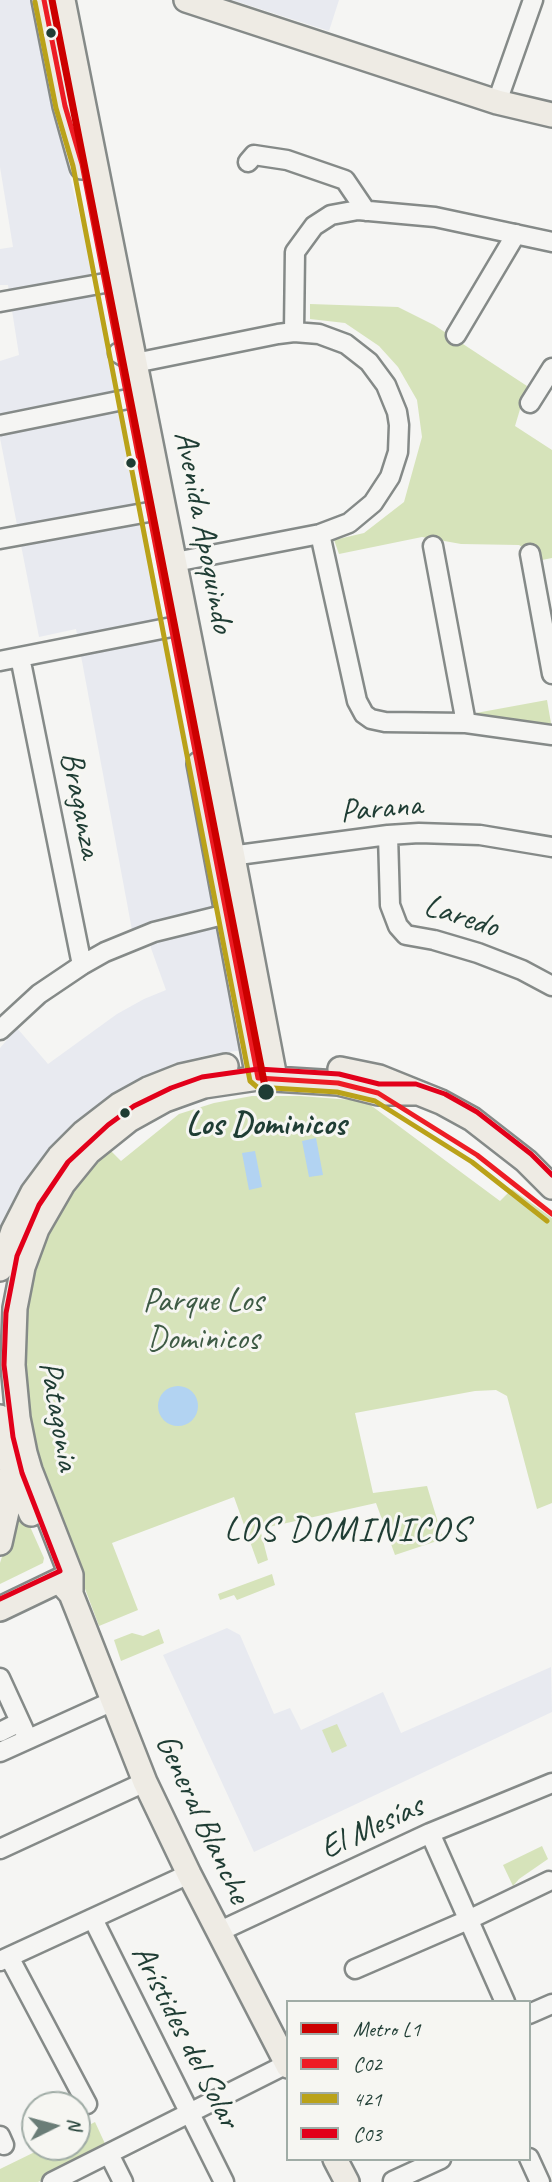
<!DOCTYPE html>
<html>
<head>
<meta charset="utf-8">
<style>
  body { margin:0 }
  #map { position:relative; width:552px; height:2182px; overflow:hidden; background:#f5f5f3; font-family:Caveat,sans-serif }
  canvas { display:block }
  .legend { position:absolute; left:286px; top:2000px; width:245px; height:161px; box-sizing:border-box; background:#f6f6f2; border:2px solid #a0aca6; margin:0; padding:9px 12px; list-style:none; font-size:21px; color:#1f3d34 }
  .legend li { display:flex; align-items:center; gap:14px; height:35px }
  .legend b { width:35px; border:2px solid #a0aca6 }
  .north { position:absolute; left:21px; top:2091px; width:70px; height:70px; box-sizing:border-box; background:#f6f6f2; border:2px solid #a0aca6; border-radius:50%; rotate:84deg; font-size:19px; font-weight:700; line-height:28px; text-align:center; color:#1f3d34 }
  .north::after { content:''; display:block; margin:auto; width:24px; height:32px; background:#6a7d77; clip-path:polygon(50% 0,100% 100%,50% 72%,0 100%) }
</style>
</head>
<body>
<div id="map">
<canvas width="552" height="2182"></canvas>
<ul class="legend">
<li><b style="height:9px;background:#c00"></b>Metro L1</li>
<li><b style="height:9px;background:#ed1c24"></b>C02</li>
<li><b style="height:9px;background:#baa219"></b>421</li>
<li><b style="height:9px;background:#e2001a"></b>C03</li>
</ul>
<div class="north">N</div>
</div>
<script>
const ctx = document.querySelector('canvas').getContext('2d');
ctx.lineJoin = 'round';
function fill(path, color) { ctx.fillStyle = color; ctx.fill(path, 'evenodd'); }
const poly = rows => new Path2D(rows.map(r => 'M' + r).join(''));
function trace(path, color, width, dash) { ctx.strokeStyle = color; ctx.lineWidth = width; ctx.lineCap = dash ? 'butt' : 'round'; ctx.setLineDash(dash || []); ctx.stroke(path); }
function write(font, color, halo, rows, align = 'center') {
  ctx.font = font + ' Caveat,sans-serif'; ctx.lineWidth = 6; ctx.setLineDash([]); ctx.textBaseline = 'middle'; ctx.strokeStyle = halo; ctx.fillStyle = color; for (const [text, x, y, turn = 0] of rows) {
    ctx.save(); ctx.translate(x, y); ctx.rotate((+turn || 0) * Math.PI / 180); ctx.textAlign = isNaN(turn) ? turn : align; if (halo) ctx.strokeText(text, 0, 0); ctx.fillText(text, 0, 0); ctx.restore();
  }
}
fill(poly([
  [0,0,34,0,68,169,98,290,219,900,244,1050,213,1054,175,1063,144,1077,116,1093,78,1124,20,1194,0,1229,0,1048,17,1028,48,1064,117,1014,144,999,166,990,143,926,132,930,76,629,39,637,0,438,0,361,19,355,8,285,0,285,0,249,13,247,0,167],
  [232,0,339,0,329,31],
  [227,1628,240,1635,274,1714,290,1708,301,1730,383,1692,401,1733,551,1667,552,1712,254,1852,163,1655]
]), '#e8eaf0');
fill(poly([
  [310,304,398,307,434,325,527,386,515,426,552,450,552,558,542,560,519,545,461,544,422,537,339,554,334,540,364,533,404,502,422,437,417,400,398,367,379,346,345,323,310,319],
  [547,700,552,729,476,718,476,713],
  [252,1096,300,1096,365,1101,500,1201,512,1189,552,1218,552,1503,537,1509,507,1396,496,1390,475,1391,355,1413,373,1493,427,1486,443,1539,395,1555,376,1503,260,1529,268,1560,258,1564,234,1497,112,1543,138,1610,99,1626,37,1461,32,1438,23,1347,27,1290,44,1229,69,1192,108,1148,121,1161,179,1114,214,1103],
  [18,1506,24,1513,44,1558,43,1563,0,1584,0,1563],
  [272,1574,275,1585,237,1600,234,1595,220,1600,218,1594],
  [159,1629,164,1643,121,1661,114,1640,132,1633,143,1636],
  [337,1724,347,1746,332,1753,322,1730],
  [542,1846,548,1859,519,1879,513,1886,503,1865],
  [95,2122,107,2148,38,2182,0,2182,0,2169,45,2147,77,2147,77,2131]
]), '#d6e3ba');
fill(poly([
  [316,1138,323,1175,309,1177,302,1141],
  [255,1151,262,1187,249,1190,242,1153],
  '158 1406a20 20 0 1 1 40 0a20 20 0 1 1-40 0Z'
]), '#b2d3f2');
const minor = poly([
  [497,102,533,0],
  [248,162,254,155,287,160,345,180,366,211],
  [0,302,105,283,114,285,121,292],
  [294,332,295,252,314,226,331,215,358,210,435,217,552,242],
  [456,335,516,234],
  [118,353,135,363,278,334,294,332,319,334,346,344,369,362,386,385,397,412,399,425,398,452,390,477,373,503,349,523,320,534,175,562],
  [530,403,552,368],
  [0,425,128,399],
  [320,534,357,701,364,714,371,719,385,722,466,723,552,735],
  [0,539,149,512],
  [433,546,466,723],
  [530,554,552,674],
  [20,657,82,965],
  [0,661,187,624],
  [388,835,390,905,398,926,406,935,434,940,478,953,522,970,552,986],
  [223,857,388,835,419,833,480,835,552,847],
  [0,1030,39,994,82,965,105,952,154,932,227,914],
  [0,1678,28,1739],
  [0,1732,20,1722],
  [0,1752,113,1701],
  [430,1833,505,2002],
  [0,1849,145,1782],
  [93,1919,224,2182],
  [218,1932,430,1833,552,1783],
  [9,1957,87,2104],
  [0,1961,189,1874],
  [355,1969,468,1920,549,1881],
  [529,2014,552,2004],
  [0,2136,4,2145],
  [109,2154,123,2182],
  [529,2158,540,2182],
  [393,2181,441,2159],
  [52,2182,287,2064]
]);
const major = poly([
  [44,0,65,106,82,167],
  [63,0,233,857,275,1078],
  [186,0,497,102,552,115],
  [199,764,258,1078],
  [340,1069,379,1077,441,1102,472,1119,526,1161,552,1187],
  [0,1269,13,1231,33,1192,59,1157,84,1132,119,1105,148,1089,181,1076,226,1066],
  [0,1417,8,1458,31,1514],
  [0,1543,10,1498,10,1475],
  [62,1584,71,1594,77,1609,145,1782,189,1874,288,2066],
  [71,1594,71,1575,30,1470,25,1453,18,1418,13,1365,15,1308,23,1267,37,1229,63,1184,89,1152,129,1120,165,1100,204,1086,258,1078,338,1083,378,1093,414,1093],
  [0,1609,71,1575],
  [335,2159,347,2182]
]);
trace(minor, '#858a88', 23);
trace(major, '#858a88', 28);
trace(minor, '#f5f5f3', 18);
trace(major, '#eeebe4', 23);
trace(poly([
  [44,0,65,106,82,164,258,1078,338,1083,378,1093,477,1155,552,1214]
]), '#ed1c24', 5);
trace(poly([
  [35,2,56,108,73,166,250,1081,257,1087,337,1092,375,1101,472,1162,547,1221]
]), '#baa219', 5);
trace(poly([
  [0,1599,60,1571,22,1473,13,1437,4,1365,6,1313,17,1256,39,1205,68,1162,108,1125,134,1106,171,1088,202,1077,258,1069,339,1074,379,1084,416,1084,445,1094,477,1112,531,1154,552,1175]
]), '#e2001a', 5);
trace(poly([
  [52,0,266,1092]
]), '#c00', 7);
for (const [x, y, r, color] of [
  [51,33,6,"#1f3d34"],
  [131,463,6,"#1f3d34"],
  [266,1092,9,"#1f3d34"],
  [125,1113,6,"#1f3d34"]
]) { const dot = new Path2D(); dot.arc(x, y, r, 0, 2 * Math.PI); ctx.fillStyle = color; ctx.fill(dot); trace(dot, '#f6f6f2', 2.5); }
write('33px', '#1f3d34', '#f6f6f2', [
  ["Avenida Apoquindo",203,532,79],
  ["Braganza",80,805,79],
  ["Parana",381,809,-5],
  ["Laredo",461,917,18],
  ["Patagonia",58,1416,80],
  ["General Blanche",202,1819,65],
  ["El Mesías",372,1828,-25],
  ["Arístides del Solar",185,2037,63]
]);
write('bold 33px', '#1f3d34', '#f6f6f2', [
  ["Los Dominicos",266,1125]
]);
write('33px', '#3e5b45', '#f6f6f2', [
  ["Parque Los",203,1302],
  ["Dominicos",203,1340]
]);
ctx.letterSpacing = '2px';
write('35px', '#1f3d34', '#f6f6f2', [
  ["LOS DOMINICOS",347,1531]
]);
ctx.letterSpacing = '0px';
</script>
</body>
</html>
